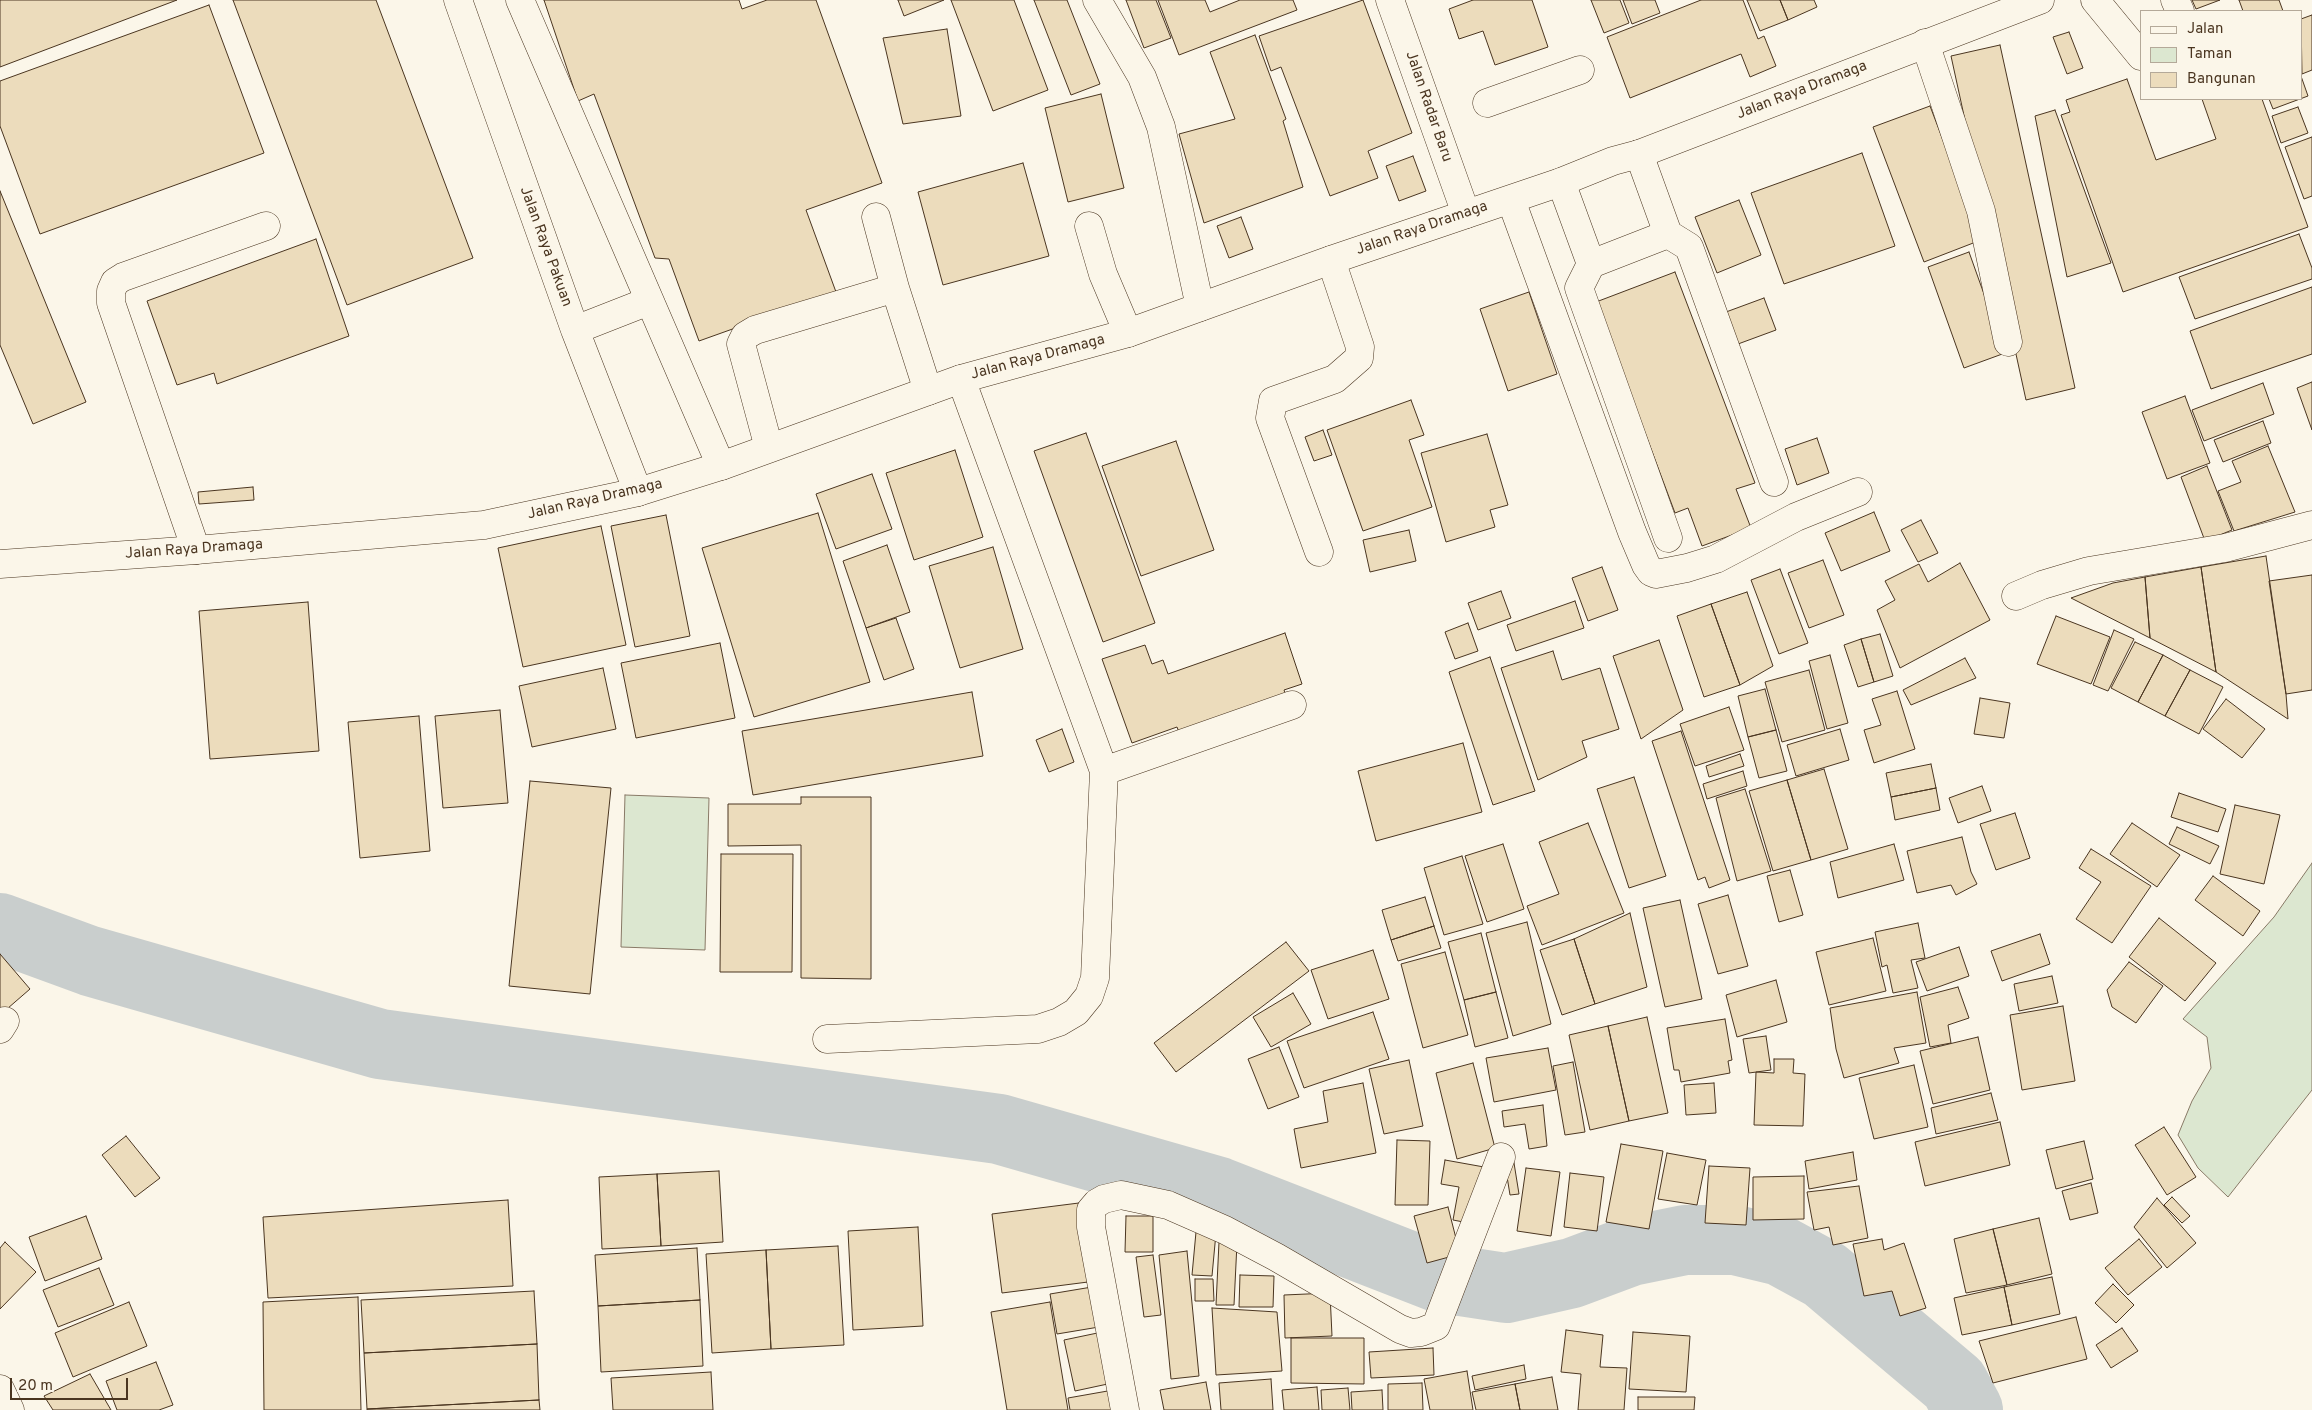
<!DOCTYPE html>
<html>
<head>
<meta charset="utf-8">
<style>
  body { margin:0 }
  #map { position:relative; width:2312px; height:1410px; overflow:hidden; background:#fbf6e9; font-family:Overpass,sans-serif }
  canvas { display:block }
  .legend { position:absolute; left:2140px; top:10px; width:162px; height:90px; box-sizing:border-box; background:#fbf6e9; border:1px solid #b4a999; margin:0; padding:6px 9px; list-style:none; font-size:15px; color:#4a3520 }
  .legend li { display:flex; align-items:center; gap:10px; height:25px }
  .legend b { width:25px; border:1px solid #b4a999 }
  .scale { position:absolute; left:10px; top:1378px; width:118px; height:22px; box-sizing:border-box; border:2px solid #4a3520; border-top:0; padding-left:6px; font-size:15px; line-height:18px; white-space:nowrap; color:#4a3520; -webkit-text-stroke:4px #fbf6e9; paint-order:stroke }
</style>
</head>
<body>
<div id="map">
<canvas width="2312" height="1410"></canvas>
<ul class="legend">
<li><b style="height:6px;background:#fbf6e9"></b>Jalan</li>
<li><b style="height:14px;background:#dce7d0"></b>Taman</li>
<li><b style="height:14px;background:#ecdcbc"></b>Bangunan</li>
</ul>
<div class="scale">20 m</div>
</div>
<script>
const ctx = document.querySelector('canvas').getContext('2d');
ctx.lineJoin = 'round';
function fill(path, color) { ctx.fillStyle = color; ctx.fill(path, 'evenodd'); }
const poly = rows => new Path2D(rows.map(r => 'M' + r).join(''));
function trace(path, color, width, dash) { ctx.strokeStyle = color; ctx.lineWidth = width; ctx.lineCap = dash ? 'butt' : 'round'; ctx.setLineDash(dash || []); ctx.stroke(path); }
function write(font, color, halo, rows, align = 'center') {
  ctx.font = font + ' Overpass,sans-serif'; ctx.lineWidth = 4; ctx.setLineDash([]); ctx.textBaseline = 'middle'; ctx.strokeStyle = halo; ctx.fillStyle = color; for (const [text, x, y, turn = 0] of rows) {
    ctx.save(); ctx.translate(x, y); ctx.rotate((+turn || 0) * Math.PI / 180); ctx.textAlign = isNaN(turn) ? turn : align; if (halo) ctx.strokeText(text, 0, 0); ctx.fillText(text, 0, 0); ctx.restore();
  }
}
const green = poly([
  [625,795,709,798,705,950,621,947,625,795],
  [2312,863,2312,1090,2228,1197,2198,1168,2178,1135,2192,1101,2211,1068,2207,1037,2183,1019,2274,917,2312,863]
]);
fill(green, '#dce7d0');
trace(green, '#887966', 1);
trace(poly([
  [0,928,90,961,380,1044,999,1129,1219,1192,1440,1278,1506,1288,1572,1273,1631,1251,1685,1240,1735,1240,1781,1251,1825,1275,1954,1384,1968,1410]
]), '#c9cecd', 70);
const building = poly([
  [0,0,177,0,0,67,0,0],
  [233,0,376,0,473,258,347,305,233,0],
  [544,0,739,0,742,9,767,0,816,0,882,183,806,210,836,292,699,341,669,259,655,258,594,94,578,101,544,0],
  [898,0,944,0,904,16,898,0],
  [951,0,1014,0,1048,90,993,111,951,0],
  [1034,0,1067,0,1100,84,1071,95,1034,0],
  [1126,0,1156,0,1171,38,1144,48,1126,0],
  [1158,0,1205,0,1210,12,1240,0,1293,0,1297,10,1179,55,1158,0],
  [1363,0,1412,133,1368,151,1378,178,1330,196,1281,67,1271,71,1259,36,1363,0],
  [1473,0,1532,0,1548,47,1495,65,1483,31,1459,39,1449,9,1473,0],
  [1591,0,1620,0,1629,23,1604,33,1591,0],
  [1623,0,1655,0,1660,13,1632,24,1623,0],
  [1701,0,1743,0,1758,39,1764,36,1776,66,1750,77,1741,54,1630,98,1607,37,1701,0],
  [1747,0,1780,0,1788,20,1760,31,1747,0],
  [1780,0,1814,0,1817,7,1788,20,1780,0],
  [2192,0,2220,0,2196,9,2192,0],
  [2239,0,2279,0,2283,11,2243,11,2239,0],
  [209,5,264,153,40,234,0,126,0,81,209,5],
  [2312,15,2312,70,2302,74,2301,19,2312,15],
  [947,29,961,116,903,124,883,38,947,29],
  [2069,32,2083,68,2067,74,2053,37,2069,32],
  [1255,35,1286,119,1283,121,1303,187,1204,223,1179,134,1235,119,1210,52,1255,35],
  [2000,45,2075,388,2026,400,1951,56,2000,45],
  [2301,76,2308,96,2273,109,2269,99,2301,99,2301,76],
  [2127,79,2156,160,2216,139,2202,99,2262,99,2308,227,2123,292,2061,115,2070,112,2066,100,2127,79],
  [1101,94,1124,188,1068,202,1045,108,1101,94],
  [1930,106,1981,240,1924,262,1873,127,1930,106],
  [2298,107,2308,133,2281,143,2272,116,2298,107],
  [2055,110,2111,263,2067,277,2035,116,2055,110],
  [2312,137,2312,196,2304,199,2285,147,2312,137],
  [1862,153,1895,246,1784,284,1751,193,1862,153],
  [1413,156,1426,191,1399,201,1386,166,1413,156],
  [1023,163,1049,256,943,285,918,192,1023,163],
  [0,191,86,402,33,424,0,345,0,191],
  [1739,200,1761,255,1717,273,1695,217,1739,200],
  [1241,217,1253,249,1229,258,1217,226,1241,217],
  [2299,234,2312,268,2312,279,2195,319,2179,277,2299,234],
  [316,239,349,336,217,384,214,373,177,385,147,301,316,239],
  [1969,252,2005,353,1964,368,1928,267,1969,252],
  [1675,272,1755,483,1736,489,1751,528,1702,546,1688,508,1675,513,1596,302,1675,272],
  [2312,287,2312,354,2211,389,2190,331,2312,287],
  [1529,292,1557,374,1508,391,1480,309,1529,292],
  [1764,298,1776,330,1738,344,1726,312,1764,298],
  [2312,382,2312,430,2297,388,2312,382],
  [2263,383,2274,414,2204,441,2192,410,2263,383],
  [2185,396,2210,463,2167,479,2142,412,2185,396],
  [1411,400,1424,435,1409,440,1432,507,1363,531,1327,430,1411,400],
  [2263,421,2271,443,2223,462,2214,440,2263,421],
  [1323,430,1332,455,1314,461,1305,437,1323,430],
  [1086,433,1155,623,1103,642,1034,451,1086,433],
  [1487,434,1508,505,1490,510,1495,527,1446,542,1421,453,1487,434],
  [1817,438,1829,473,1797,485,1785,449,1817,438],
  [1176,441,1214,550,1141,576,1102,466,1176,441],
  [2268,446,2295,512,2234,531,2218,491,2241,482,2232,461,2268,446],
  [955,450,983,537,914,560,886,473,955,450],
  [2207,466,2232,530,2205,541,2181,477,2207,466],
  [872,474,892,529,836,549,816,494,872,474],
  [253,487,254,500,199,504,198,492,253,487],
  [1874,512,1890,551,1841,571,1825,533,1874,512],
  [818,513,870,682,754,717,702,548,818,513],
  [666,515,690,636,635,647,611,526,666,515],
  [1921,520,1938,553,1918,562,1901,530,1921,520],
  [601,526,626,645,523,667,498,548,601,526],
  [1409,530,1416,561,1370,572,1363,540,1409,530],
  [887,545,910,612,866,628,843,561,887,545],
  [993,547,1023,649,960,668,929,566,993,547],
  [2266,556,2286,694,2288,719,2216,672,2201,567,2266,556],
  [1823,560,1844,615,1809,628,1788,573,1823,560],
  [1960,563,1990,620,1900,668,1877,610,1895,600,1885,581,1919,564,1928,582,1960,563],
  [1602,567,1618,610,1588,621,1572,578,1602,567],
  [2201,567,2216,672,2150,638,2145,577,2201,567],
  [1780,569,1808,643,1779,654,1751,580,1780,569],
  [2312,575,2312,690,2286,694,2269,581,2312,575],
  [2145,577,2150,638,2071,598,2113,583,2145,577],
  [1501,591,1511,618,1478,630,1468,603,1501,591],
  [1747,592,1773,666,1740,685,1711,604,1747,592],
  [1575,601,1584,628,1516,651,1507,625,1575,601],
  [308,602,319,751,210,759,199,611,308,602],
  [1711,604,1740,685,1704,697,1677,616,1711,604],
  [2056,616,2110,637,2091,684,2037,664,2056,616],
  [896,618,914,669,884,680,866,628,896,618],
  [1468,623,1478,651,1455,659,1445,632,1468,623],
  [2114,630,2134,639,2108,691,2093,685,2114,630],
  [1285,633,1302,684,1284,690,1290,706,1183,743,1177,727,1132,743,1102,659,1145,645,1152,664,1163,660,1168,674,1285,633],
  [1880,634,1893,676,1874,682,1861,639,1880,634],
  [1861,639,1874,682,1858,687,1844,645,1861,639],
  [1659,640,1683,710,1641,739,1613,656,1659,640],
  [2135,642,2163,655,2138,702,2111,688,2135,642],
  [720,643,735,718,636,738,621,663,720,643],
  [1553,651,1562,680,1600,668,1619,729,1582,741,1587,757,1538,780,1501,668,1553,651],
  [1830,655,1848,723,1827,729,1809,661,1830,655],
  [2163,655,2190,670,2165,716,2138,702,2163,655],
  [1490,657,1535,791,1493,805,1449,672,1490,657],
  [1965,658,1976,678,1911,705,1903,690,1965,658],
  [603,668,616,729,532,747,519,686,603,668],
  [1809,670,1825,730,1782,742,1765,682,1809,670],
  [2190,670,2223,687,2199,734,2165,716,2190,670],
  [1765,689,1776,730,1748,737,1738,696,1765,689],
  [1897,691,1915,749,1874,763,1864,730,1881,725,1872,699,1897,691],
  [972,692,983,756,753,795,742,731,972,692],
  [1980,698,2010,703,2004,738,1974,734,1980,698],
  [2226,699,2265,729,2242,758,2203,729,2226,699],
  [1729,707,1744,750,1695,766,1680,724,1729,707],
  [500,710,508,803,443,808,435,716,500,710],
  [419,716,430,851,360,858,348,722,419,716],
  [1062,729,1074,762,1049,772,1036,740,1062,729],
  [1840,729,1849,760,1796,776,1787,745,1840,729],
  [1776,730,1787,771,1759,778,1748,737,1776,730],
  [1681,731,1730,880,1709,888,1705,877,1698,880,1652,741,1681,731],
  [1463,743,1482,812,1376,841,1358,771,1463,743],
  [1740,754,1744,766,1709,777,1706,766,1740,754],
  [1931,764,1936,788,1891,797,1886,773,1931,764],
  [1824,769,1848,849,1811,860,1787,780,1824,769],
  [1743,771,1747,786,1707,799,1703,784,1743,771],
  [1634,777,1666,876,1629,888,1597,789,1634,777],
  [1787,780,1811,860,1773,871,1749,791,1787,780],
  [530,781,611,788,590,994,509,986,530,781],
  [1982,786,1991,811,1958,823,1949,798,1982,786],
  [1936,788,1940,810,1895,820,1891,797,1936,788],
  [1745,789,1771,871,1737,881,1716,798,1745,789],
  [2179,793,2226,809,2218,832,2171,817,2179,793],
  [801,797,871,797,871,979,801,978,801,845,728,846,728,804,801,804,801,797],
  [2235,805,2280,815,2264,884,2220,874,2235,805],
  [2015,813,2030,858,1996,870,1980,824,2015,813],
  [1588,823,1624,913,1542,945,1527,906,1559,894,1539,842,1588,823],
  [2132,823,2180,855,2157,887,2110,854,2132,823],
  [2177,827,2219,846,2210,864,2169,844,2177,827],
  [1962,837,1971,872,1977,884,1956,895,1951,885,1917,893,1907,851,1962,837],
  [1503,844,1524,909,1487,922,1465,856,1503,844],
  [1894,844,1904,880,1838,898,1830,862,1894,844],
  [2091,849,2151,886,2112,943,2076,919,2101,882,2079,868,2091,849],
  [721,854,793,854,792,972,720,972,721,854],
  [1462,856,1483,924,1444,935,1424,868,1462,856],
  [1790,870,1803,915,1779,922,1767,876,1790,870],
  [2213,876,2260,911,2243,936,2195,900,2213,876],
  [1728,895,1748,966,1718,974,1698,904,1728,895],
  [1425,897,1434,926,1391,940,1382,910,1425,897],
  [1680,900,1702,999,1665,1007,1643,908,1680,900],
  [1630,913,1647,987,1595,1004,1574,939,1630,913],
  [2159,918,2216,963,2185,1001,2129,957,2159,918],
  [1527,922,1551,1024,1513,1036,1486,933,1527,922],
  [1918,923,1925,958,1911,960,1918,988,1893,993,1887,965,1882,967,1875,932,1918,923],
  [1434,926,1441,948,1398,961,1391,940,1434,926],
  [1481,933,1496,992,1464,1000,1448,942,1481,933],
  [2040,934,2050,964,2002,981,1991,951,2040,934],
  [1873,938,1886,991,1829,1005,1816,952,1873,938],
  [1574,939,1595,1004,1562,1015,1540,950,1574,939],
  [1286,942,1309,971,1176,1072,1154,1043,1286,942],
  [1959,947,1969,976,1927,991,1916,962,1959,947],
  [1373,950,1389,999,1328,1019,1311,970,1373,950],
  [1445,952,1468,1035,1423,1048,1401,964,1445,952],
  [0,954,30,989,0,1015,0,954],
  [2129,962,2163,986,2136,1023,2112,1007,2107,990,2129,962],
  [2052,976,2058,1003,2019,1011,2014,984,2052,976],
  [1776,980,1787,1022,1737,1037,1726,995,1776,980],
  [1958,987,1969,1018,1948,1025,1951,1043,1930,1047,1920,997,1958,987],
  [1496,992,1508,1038,1475,1047,1464,1000,1496,992],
  [1917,992,1926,1043,1894,1048,1899,1063,1844,1078,1836,1049,1830,1008,1917,992],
  [1293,993,1311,1024,1271,1047,1253,1017,1293,993],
  [2063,1006,2075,1081,2022,1090,2010,1015,2063,1006],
  [1373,1012,1389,1059,1304,1088,1287,1041,1373,1012],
  [1647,1017,1668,1113,1629,1121,1608,1026,1647,1017],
  [1725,1019,1732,1060,1728,1061,1730,1073,1681,1082,1679,1070,1674,1070,1667,1028,1725,1019],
  [1608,1026,1629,1121,1590,1130,1569,1035,1608,1026],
  [1766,1036,1771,1070,1749,1073,1743,1039,1766,1036],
  [1978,1037,1990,1090,1933,1104,1920,1051,1978,1037],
  [1279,1047,1299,1097,1268,1109,1248,1059,1279,1047],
  [1548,1048,1556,1090,1494,1102,1486,1058,1548,1048],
  [1774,1059,1794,1059,1793,1073,1805,1074,1803,1126,1754,1125,1756,1072,1774,1073,1774,1059],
  [1409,1060,1423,1126,1384,1134,1369,1069,1409,1060],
  [1573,1062,1585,1132,1565,1135,1553,1066,1573,1062],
  [1473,1063,1495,1148,1457,1159,1436,1073,1473,1063],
  [1914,1065,1928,1127,1874,1139,1859,1078,1914,1065],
  [1363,1083,1376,1153,1301,1168,1294,1129,1328,1122,1323,1091,1363,1083],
  [1714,1083,1716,1113,1686,1115,1684,1085,1714,1083],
  [1991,1093,1998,1120,1936,1134,1931,1108,1991,1093],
  [1543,1105,1547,1146,1529,1149,1525,1124,1504,1127,1502,1111,1543,1105],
  [2000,1122,2010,1165,1925,1186,1915,1142,2000,1122],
  [2164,1127,2196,1177,2167,1195,2135,1145,2164,1127],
  [126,1136,160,1178,135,1197,102,1155,126,1136],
  [1397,1140,1430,1141,1428,1205,1395,1205,1397,1140],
  [2084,1141,2093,1179,2056,1189,2046,1150,2084,1141],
  [1621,1144,1663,1151,1649,1229,1606,1222,1621,1144],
  [1853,1152,1857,1180,1809,1189,1805,1161,1853,1152],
  [1667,1153,1706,1160,1697,1205,1658,1199,1667,1153],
  [1445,1160,1484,1167,1474,1224,1453,1220,1459,1187,1441,1184,1445,1160],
  [1514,1163,1519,1194,1510,1195,1505,1164,1514,1163],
  [1709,1166,1750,1168,1746,1225,1705,1223,1709,1166],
  [1526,1168,1560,1172,1551,1236,1517,1231,1526,1168],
  [719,1171,723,1242,661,1246,657,1174,719,1171],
  [1570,1173,1604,1177,1597,1231,1564,1227,1570,1173],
  [657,1174,661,1246,602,1249,599,1177,657,1174],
  [1804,1176,1804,1219,1753,1220,1753,1177,1804,1176],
  [2091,1183,2098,1213,2070,1220,2062,1191,2091,1183],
  [1859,1186,1868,1238,1833,1245,1829,1227,1814,1230,1807,1192,1859,1186],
  [2172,1197,2190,1216,2182,1223,2164,1205,2172,1197],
  [2157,1198,2196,1243,2167,1268,2134,1227,2157,1198],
  [508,1200,513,1286,268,1298,263,1217,508,1200],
  [1079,1203,1088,1282,1002,1293,992,1214,1079,1203],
  [1448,1207,1460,1254,1427,1263,1414,1216,1448,1207],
  [86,1216,102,1259,45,1281,29,1237,86,1216],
  [1126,1216,1153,1216,1153,1252,1125,1252,1126,1216],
  [2039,1218,2052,1274,2007,1285,1993,1229,2039,1218],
  [918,1227,923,1326,853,1330,848,1231,918,1227],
  [1993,1229,2007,1285,1966,1293,1954,1239,1993,1229],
  [1196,1232,1216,1233,1212,1276,1192,1275,1196,1232],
  [1882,1239,1884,1250,1904,1243,1926,1308,1900,1316,1892,1291,1864,1296,1853,1244,1882,1239],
  [2139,1239,2162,1267,2128,1295,2105,1268,2139,1239],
  [5,1242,36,1272,0,1309,0,1248,5,1242],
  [1219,1242,1237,1243,1234,1305,1216,1305,1219,1242],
  [838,1246,844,1345,771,1349,766,1250,838,1246],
  [697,1248,700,1300,598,1306,595,1255,697,1248],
  [766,1250,771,1349,712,1353,706,1254,766,1250],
  [1187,1251,1199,1376,1171,1379,1159,1255,1187,1251],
  [1153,1255,1161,1315,1144,1317,1136,1257,1153,1255],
  [99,1268,114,1305,58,1327,43,1290,99,1268],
  [1240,1275,1274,1276,1273,1307,1239,1307,1240,1275],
  [2052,1277,2060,1314,2012,1325,2004,1287,2052,1277],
  [1195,1279,1213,1279,1214,1301,1195,1301,1195,1279],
  [2113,1284,2134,1305,2116,1323,2095,1303,2113,1284],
  [1098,1286,1105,1326,1057,1334,1050,1294,1098,1286],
  [2004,1287,2012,1325,1962,1335,1954,1298,2004,1287],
  [534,1291,537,1344,364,1353,361,1300,534,1291],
  [1330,1293,1332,1336,1285,1338,1284,1295,1330,1293],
  [358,1297,361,1410,264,1410,263,1302,358,1297],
  [700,1300,703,1366,601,1372,598,1306,700,1300],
  [129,1302,147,1346,73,1377,55,1333,129,1302],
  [1050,1302,1068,1410,1007,1410,991,1312,1050,1302],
  [1212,1308,1277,1312,1282,1371,1216,1375,1212,1308],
  [2076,1317,2087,1359,1993,1383,1979,1341,2076,1317],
  [2122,1328,2138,1351,2111,1368,2096,1345,2122,1328],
  [1566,1330,1603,1335,1600,1367,1627,1368,1624,1410,1578,1410,1581,1374,1561,1372,1566,1330],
  [1107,1331,1117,1382,1075,1391,1064,1340,1107,1331],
  [1633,1332,1690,1336,1686,1392,1629,1389,1633,1332],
  [1291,1338,1364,1338,1364,1384,1291,1383,1291,1338],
  [537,1344,539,1400,367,1409,364,1353,537,1344],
  [1433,1348,1434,1375,1371,1378,1369,1352,1433,1348],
  [156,1362,173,1405,159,1410,117,1410,106,1381,156,1362],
  [1524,1365,1526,1379,1475,1390,1472,1376,1524,1365],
  [1467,1371,1473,1410,1430,1410,1424,1379,1467,1371],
  [711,1372,713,1410,613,1410,611,1378,711,1372],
  [90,1374,111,1410,53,1410,44,1396,90,1374],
  [1552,1377,1558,1410,1520,1410,1515,1384,1552,1377],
  [1271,1379,1273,1410,1221,1410,1219,1383,1271,1379],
  [1206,1382,1211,1410,1164,1410,1160,1390,1206,1382],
  [1422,1383,1423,1410,1388,1410,1388,1384,1422,1383],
  [1515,1384,1520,1410,1476,1410,1472,1392,1515,1384],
  [1317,1387,1319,1410,1284,1410,1282,1390,1317,1387],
  [1348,1388,1350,1410,1322,1410,1321,1390,1348,1388],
  [1119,1389,1122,1410,1070,1410,1068,1398,1119,1389],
  [1382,1390,1383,1410,1352,1410,1351,1392,1382,1390],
  [1638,1397,1695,1397,1694,1410,1638,1410,1638,1397],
  [539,1400,540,1410,367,1410,367,1409,539,1400]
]);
fill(building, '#ecdcbc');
trace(building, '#4a3520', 1);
const minor = poly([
  [458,0,575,330,638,492],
  [520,0,721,466],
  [1097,0,1142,77,1161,127,1200,307],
  [1390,0,1466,214],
  [2095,0,2141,56],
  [2175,0,2180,11],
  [1925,43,1981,211,2008,342],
  [1487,103,1580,70],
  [1561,182,1591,264,1668,234,1639,154],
  [1511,200,1632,532,1646,565,1651,572,1656,574,1687,568,1716,559,1796,517,1858,492],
  [876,217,895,288,928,391],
  [1089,226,1103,274,1128,333],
  [1668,234,1689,247,1774,482],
  [1591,264,1579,288,1668,538],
  [575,330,649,301],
  [769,448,741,344,745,336,755,330,895,288],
  [196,550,111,303,111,291,115,282,123,277,266,226],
  [1319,552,1270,418,1273,401,1335,379,1359,358,1360,347,1331,260],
  [2016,596,2042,585,2089,571,2225,548,2312,525],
  [1104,771,1292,705],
  [0,1029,5,1021],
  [827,1039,1038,1029,1059,1022,1076,1012,1089,996,1095,978,1104,771,961,379],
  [0,1389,10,1410],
  [1125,1410,1091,1227,1091,1210,1097,1203,1104,1199,1121,1195,1168,1205,1225,1230,1276,1257,1400,1329,1411,1333,1421,1332,1436,1326,1501,1157]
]);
const highway = poly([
  [0,564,196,550,484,525,638,492,721,466,961,379,1128,333,1331,260,1561,182,1613,161,1639,154,2040,0]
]);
trace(minor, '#4a3520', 29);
trace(highway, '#4a3520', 29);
trace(minor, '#fbf6e9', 28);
trace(highway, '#fbf6e9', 28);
write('15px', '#4a3520', '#fbf6e9', [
  ["Jalan Raya Dramaga",1802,91,-21],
  ["Jalan Radar Baru",1428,107,71],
  ["Jalan Raya Dramaga",1422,229,-19],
  ["Jalan Raya Pakuan",545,247,70],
  ["Jalan Raya Dramaga",1038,358,-15],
  ["Jalan Raya Dramaga",595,500,-13],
  ["Jalan Raya Dramaga",194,550,-4]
]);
</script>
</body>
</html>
